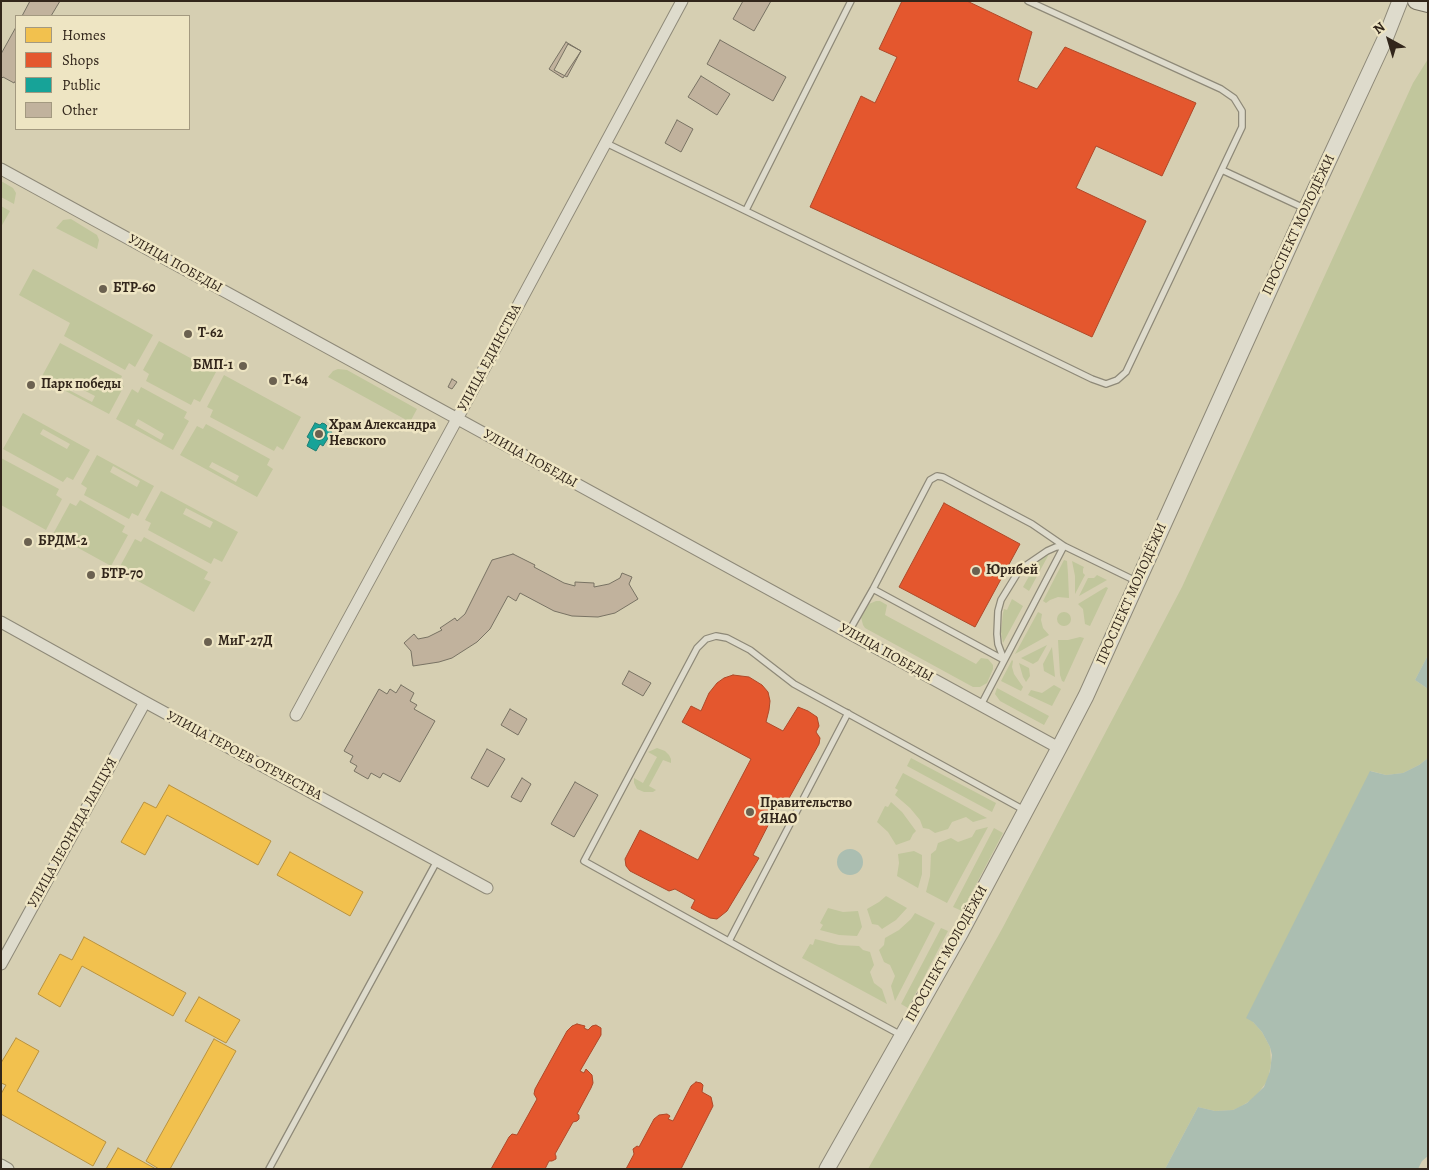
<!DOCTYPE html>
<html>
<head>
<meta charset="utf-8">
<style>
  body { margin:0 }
  #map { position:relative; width:1429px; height:1170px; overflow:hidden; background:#d6cfb2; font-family:Alegreya,serif }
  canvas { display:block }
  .frame { position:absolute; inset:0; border:2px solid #32261b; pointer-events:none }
  .legend { position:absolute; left:15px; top:15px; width:175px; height:115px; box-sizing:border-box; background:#eee5c3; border:1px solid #a39980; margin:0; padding:6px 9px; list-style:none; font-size:15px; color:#32261b }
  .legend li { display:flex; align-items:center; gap:10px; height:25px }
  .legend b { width:25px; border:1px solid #a39980 }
  .north { position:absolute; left:1364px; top:15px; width:50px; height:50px; -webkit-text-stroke:4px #eee5c3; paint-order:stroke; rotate:321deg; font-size:14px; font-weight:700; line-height:20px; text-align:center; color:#32261b }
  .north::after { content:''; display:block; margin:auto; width:18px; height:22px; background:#32261b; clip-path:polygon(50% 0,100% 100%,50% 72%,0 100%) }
</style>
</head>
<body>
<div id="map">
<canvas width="1429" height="1170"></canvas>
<div class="frame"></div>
<ul class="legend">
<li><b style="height:14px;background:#f2c14e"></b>Homes</li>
<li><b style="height:14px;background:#e4572e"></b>Shops</li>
<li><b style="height:14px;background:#17a398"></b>Public</li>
<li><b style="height:14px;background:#c1b29d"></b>Other</li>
</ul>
<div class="north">N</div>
</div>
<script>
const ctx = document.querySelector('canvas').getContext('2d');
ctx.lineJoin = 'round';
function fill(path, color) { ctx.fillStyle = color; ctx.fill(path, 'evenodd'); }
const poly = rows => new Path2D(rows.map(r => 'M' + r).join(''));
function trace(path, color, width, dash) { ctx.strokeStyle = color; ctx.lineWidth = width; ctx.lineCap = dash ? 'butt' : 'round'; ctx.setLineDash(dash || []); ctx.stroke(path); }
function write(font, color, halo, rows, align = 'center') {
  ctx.font = font + ' Alegreya,serif'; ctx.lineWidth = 5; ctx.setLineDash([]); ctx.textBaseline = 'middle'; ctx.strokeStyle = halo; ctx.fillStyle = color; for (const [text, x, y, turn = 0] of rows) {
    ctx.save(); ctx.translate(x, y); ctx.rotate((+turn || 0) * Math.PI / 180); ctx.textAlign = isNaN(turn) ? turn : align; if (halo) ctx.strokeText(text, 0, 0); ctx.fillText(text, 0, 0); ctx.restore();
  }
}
fill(poly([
  [1428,59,1428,655,1415,680,1428,689,1428,758,1419,765,1403,773,1386,775,1371,771,1253,1022,1262,1032,1270,1047,1271,1063,1268,1080,1259,1092,1253,1099,1240,1107,1233,1110,1215,1111,1198,1107,1165,1169,868,1169,1002,929,1182,587,1413,83],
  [1,181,13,188,16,193,14,204,1,197],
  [1,206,10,211,1,227],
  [71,219,97,235,99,240,97,249,56,228,63,220],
  [33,269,153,335,135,367,129,363,125,370,64,336,70,323,19,295],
  [159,341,216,372,200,402,194,399,191,405,146,381,149,374,143,370],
  [60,343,122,376,119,383,124,386,109,414,41,378],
  [68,382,95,396,92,402,65,388],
  [338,369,347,370,417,409,410,422,328,377,333,371],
  [224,375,301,417,283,450,277,446,274,451,210,417,213,410,207,407],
  [141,387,187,412,184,418,189,421,173,450,116,419,132,389,138,393],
  [138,419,164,434,161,440,135,425],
  [23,413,90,450,73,480,67,477,63,482,3,449],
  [43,429,70,444,67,449,40,434],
  [206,424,270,459,267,465,273,469,257,497,180,455,197,426,203,429],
  [212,462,239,476,236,482,209,467],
  [97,455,154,486,138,516,132,513,129,519,84,495,87,488,81,484],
  [113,466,140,481,137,487,110,472],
  [1,458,59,489,56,495,62,499,46,530,1,505],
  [161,491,238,532,222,562,214,558,211,564,148,530,151,523,145,520],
  [186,508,213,522,210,528,183,514],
  [80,500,125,526,122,532,128,535,111,566,53,534,70,503,76,506],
  [144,537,208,572,204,579,211,582,194,612,118,570,135,539,141,542],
  [1048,554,1049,554,1029,591,1023,587,1032,571,1028,568],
  [1064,560,1067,561,1068,574,1069,598,1058,597,1050,600,1046,603,1043,601],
  [1072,561,1084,567,1083,569,1083,573,1085,575,1075,594,1075,576],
  [1097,575,1107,580,1079,596,1088,578,1094,578],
  [1106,587,1108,588,1090,626,1085,624,1083,609,1078,604],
  [1012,599,1023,606,1003,643,1001,632,1003,613,1004,609,1007,610],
  [876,601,880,601,887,605,885,615,976,664,981,658,988,659,993,665,993,669,987,683,980,687,973,687,865,628,863,625,861,617,869,604],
  '1057 619a7 7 0 1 1 14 0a7 7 0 1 1-14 0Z',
  [1038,612,1042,614,1041,620,1043,628,1049,635,1015,654],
  [1080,637,1084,638,1064,682,1062,681,1060,675,1058,640,1068,640],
  [1047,645,1038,661,1033,664,1021,658],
  [1052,647,1055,677,1044,671,1043,664],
  [1012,660,1013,661,1012,667,1014,674,1023,687,1021,691,1001,681],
  [1019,663,1029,668,1030,676,1026,682,1023,677],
  [1054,685,1061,689,1052,706,1028,695,1031,690,1042,693],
  [997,688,1049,716,1044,725,1000,701,995,694],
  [657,748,665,751,669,755,671,759,671,763,663,760,649,786,656,790,653,792,644,792,637,789,634,783,634,778,643,783,657,757,648,752],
  [911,758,996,803,992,812,907,766],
  [903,773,987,818,973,822,966,817,952,822,948,829,935,833,929,829,923,828,920,820,910,808,895,795,898,790,895,788],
  [891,802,902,812,916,831,913,834,910,840,896,845,888,832,877,822,885,806,888,807],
  [988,827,947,903,926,892,930,876,931,854,936,850,938,843,951,838,958,842,972,837,976,830],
  [994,828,1003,833,962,911,953,907],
  [914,851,922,855,922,874,918,888,897,876,899,863,898,854],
  [886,896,907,908,896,920,882,929,878,925,872,924,867,909,879,902],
  [828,908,843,912,858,911,862,927,857,936,839,935,820,930,823,925,820,923],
  [915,913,935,923,895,1001,891,986,895,976,890,965,884,962,879,950,884,945,885,938,899,930,911,919],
  [941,928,948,931,908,1008,901,1004],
  [815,939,839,945,859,946,863,950,870,952,874,965,870,972,874,983,882,989,887,1004,802,958,810,944,813,945]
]), '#c1c69c');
fill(poly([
  [1428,655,1428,689,1415,680],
  [1428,758,1428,1156,1422,1161,1418,1169,1165,1169,1198,1107,1215,1111,1233,1110,1247,1103,1264,1087,1270,1071,1272,1055,1270,1047,1262,1032,1253,1022,1246,1018,1370,771,1386,775,1403,773,1419,765],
  '837 862a13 13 0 1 1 26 0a13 13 0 1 1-26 0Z'
]), '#abbeb1');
const homes = poly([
  [169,785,271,841,258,865,167,815,145,855,121,842,144,802,156,808,169,785],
  [290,852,363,892,350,916,277,875,290,852],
  [84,937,186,993,173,1016,82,966,60,1007,38,994,60,954,72,960,84,937],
  [199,997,240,1020,226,1043,185,1021,199,997],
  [16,1038,39,1051,17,1091,106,1142,93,1166,1,1114,1,1094,6,1085,1,1083,1,1063,16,1038],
  [214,1039,236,1051,170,1169,159,1169,146,1161,214,1039],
  [118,1148,156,1169,106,1169,118,1148]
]);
fill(homes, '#f2c14e');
trace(homes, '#b8923f', 1);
const shops = poly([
  [902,1,967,1,1032,32,1018,81,1037,89,1065,47,1196,103,1162,176,1096,146,1076,188,1146,221,1092,337,810,207,861,96,875,103,897,57,879,49,902,1],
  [944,503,1020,544,975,627,899,587,944,503],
  [733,675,749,677,762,685,768,692,770,701,769,710,766,722,783,731,798,707,808,711,817,717,819,726,816,732,820,738,819,744,788,800,782,798,753,855,759,858,727,911,717,919,710,918,691,908,695,900,675,889,669,891,630,871,626,866,625,859,640,830,698,860,751,759,682,722,691,706,701,711,709,693,717,683,724,678,733,675],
  [577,1024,585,1026,584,1028,588,1030,592,1026,596,1025,601,1028,601,1035,580,1071,584,1073,586,1069,592,1075,593,1083,591,1088,577,1114,579,1115,579,1119,577,1121,573,1122,555,1154,556,1156,556,1159,552,1161,549,1161,545,1169,491,1169,509,1137,512,1134,517,1135,537,1099,534,1094,535,1089,567,1031,572,1026,577,1024],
  [696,1082,701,1083,703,1085,702,1092,711,1097,713,1106,681,1169,626,1169,634,1154,633,1149,637,1146,639,1147,654,1119,659,1115,667,1114,670,1116,668,1119,673,1121,691,1086,696,1082]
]);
fill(shops, '#e4572e');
trace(shops, '#af4828', 1);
const public = poly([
  [315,423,320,425,322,423,325,424,327,426,326,429,332,432,323,446,320,444,316,451,307,446,310,439,307,437,315,423],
  [319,428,325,431,326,435,323,439,319,440,315,438,313,434,315,430,319,428],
  '313 434a6 6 0 1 1 12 0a6 6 0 1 1-12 0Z'
]);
fill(public, '#17a398');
trace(public, '#1f7e72', 1);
const building = poly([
  [30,1,60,1,51,16,22,16,30,1],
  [743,1,771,1,754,31,733,19,743,1],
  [16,27,16,80,14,83,3,77,1,79,1,54,16,27],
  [720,40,786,77,773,101,707,64,720,40],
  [566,42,581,51,563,78,549,69,566,42],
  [568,44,581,51,567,77,554,70,568,44],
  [701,76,730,94,717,115,688,97,701,76],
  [677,120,693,129,681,152,665,143,677,120],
  [452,379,457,382,452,389,448,387,452,379],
  [513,554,535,565,534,567,564,583,575,586,575,582,594,583,594,587,609,584,620,578,622,573,632,577,629,584,638,599,615,613,598,617,572,616,554,611,520,593,516,601,508,596,490,629,477,642,452,658,439,662,413,666,411,651,404,643,414,634,418,639,428,637,442,630,440,628,455,618,457,621,465,614,492,560,513,554],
  [629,671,651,683,643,696,622,684,629,671],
  [401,685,414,693,410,701,417,705,414,709,435,721,400,782,383,773,380,778,371,773,368,779,354,771,357,766,350,762,353,756,344,751,379,689,387,694,390,689,396,693,401,685],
  [510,709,527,719,518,735,501,725,510,709],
  [487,749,505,759,488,787,471,778,487,749],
  [522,778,531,784,521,802,511,797,522,778],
  [575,782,598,795,574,837,551,824,575,782]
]);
fill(building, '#c1b29d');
trace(building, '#787263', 1);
const service = poly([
  [606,143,1092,379,1106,384,1117,380,1126,372,1242,127,1242,111,1234,98,1221,89,1028,1],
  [1222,170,1306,209],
  [746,210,851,1],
  [873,589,1004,660],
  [848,633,873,589,930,480,937,476,943,477,1032,524,1064,546,1136,581],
  [1004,660,998,644,997,634,998,611,1001,600,1017,574,1025,566,1047,551,1056,547,1064,546],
  [981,705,1064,546],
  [729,941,848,713],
  [901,1035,777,968,584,861,697,648,706,639,716,636,727,638,750,650,794,684,1024,810],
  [269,1169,437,861]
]);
const minor = poly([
  [1,169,1059,748],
  [1,622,145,702,487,888],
  [296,715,457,419,682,1],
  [1,964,145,702],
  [1,1165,8,1169]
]);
const tertiary = poly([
  [827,1169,961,932,1059,748,1086,696,1306,209,1385,39,1400,1]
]);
const secondary = poly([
  [1416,1,1428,4]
]);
trace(service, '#8e8978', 8);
trace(minor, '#8e8978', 13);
trace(tertiary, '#8e8978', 17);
trace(secondary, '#787263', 18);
trace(service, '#dedbcc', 5.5);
trace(minor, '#dedbcc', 11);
trace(tertiary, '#dedbcc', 15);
trace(secondary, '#dedbcc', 16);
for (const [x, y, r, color] of [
  [103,289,5,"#6b6150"],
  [188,334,5,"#6b6150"],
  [243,366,5,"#6b6150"],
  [273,381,5,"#6b6150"],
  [31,385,5,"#6b6150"],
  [319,434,5,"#6b6150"],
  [28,542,5,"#6b6150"],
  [976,571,5,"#6b6150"],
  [91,575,5,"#6b6150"],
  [208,642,5,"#6b6150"],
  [750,812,5,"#6b6150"]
]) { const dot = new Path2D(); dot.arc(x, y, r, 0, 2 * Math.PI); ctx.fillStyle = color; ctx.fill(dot); trace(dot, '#eee5c3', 2); }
write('14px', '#32261b', '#eee5c3', [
  ["ПРОСПЕКТ МОЛОДЁЖИ",1299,225,-65],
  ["УЛИЦА ПОБЕДЫ",175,264,29],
  ["УЛИЦА ЕДИНСТВА",490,358,-62],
  ["УЛИЦА ПОБЕДЫ",530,459,29],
  ["ПРОСПЕКТ МОЛОДЁЖИ",1132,594,-66],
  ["УЛИЦА ПОБЕДЫ",886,653,29],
  ["УЛИЦА ГЕРОЕВ ОТЕЧЕСТВА",244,756,28],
  ["УЛИЦА ЛЕОНИДА ЛАПЦУЯ",73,833,-61],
  ["ПРОСПЕКТ МОЛОДЁЖИ",947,954,-61]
]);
write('bold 14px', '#32261b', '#eee5c3', [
  ["БТР-60",113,289],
  ["Т-62",198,334],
  ["БМП-1",233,366,"right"],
  ["Т-64",283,381],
  ["Парк победы",41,385],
  ["Храм Александра",329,426],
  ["Невского",329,442],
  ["БРДМ-2",38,542],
  ["Юрибей",986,571],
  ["БТР-70",101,575],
  ["МиГ-27Д",218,642],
  ["Правительство",760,804],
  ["ЯНАО",760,820]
], 'left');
</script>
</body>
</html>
